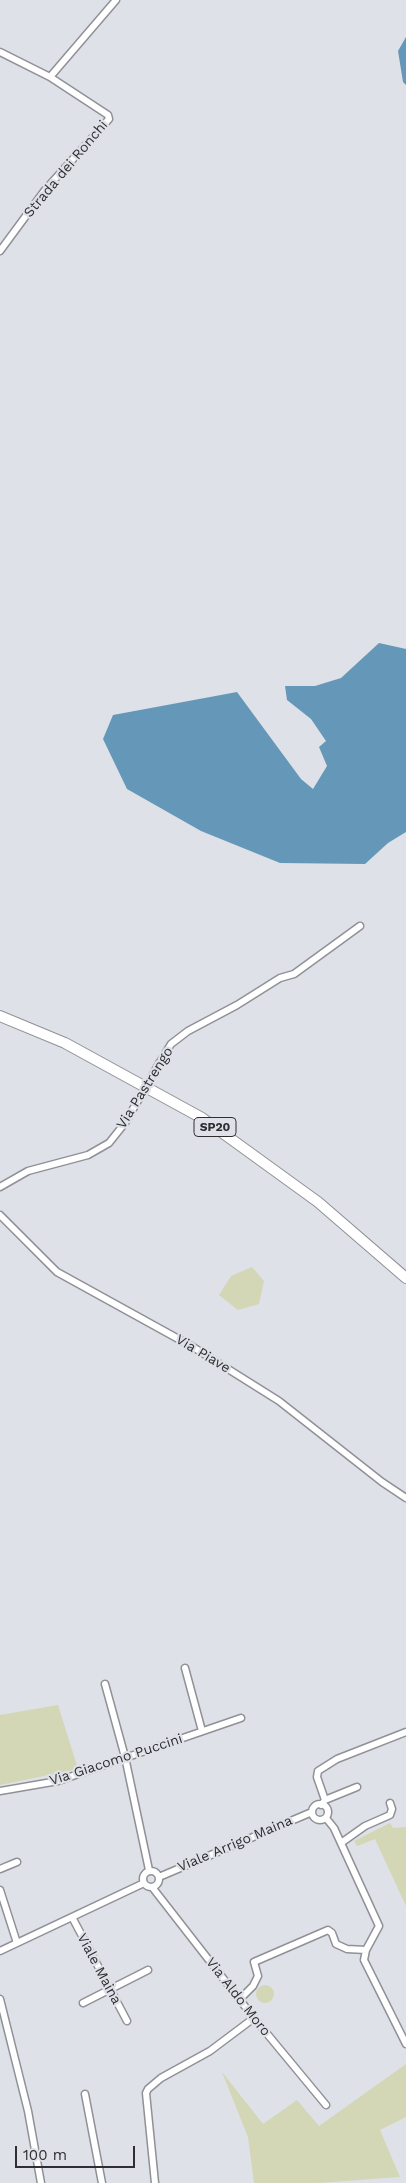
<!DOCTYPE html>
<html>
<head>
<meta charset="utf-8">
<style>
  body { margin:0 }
  #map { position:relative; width:406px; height:2183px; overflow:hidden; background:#dee1e7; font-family:"Work Sans",sans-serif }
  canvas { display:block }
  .scale { position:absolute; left:15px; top:2146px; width:120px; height:22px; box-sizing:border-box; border:2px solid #2f2f32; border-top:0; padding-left:6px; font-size:15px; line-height:18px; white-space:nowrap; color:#2f2f32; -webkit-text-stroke:4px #dee1e7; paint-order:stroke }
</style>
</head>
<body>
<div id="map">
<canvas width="406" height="2183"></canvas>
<div class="scale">100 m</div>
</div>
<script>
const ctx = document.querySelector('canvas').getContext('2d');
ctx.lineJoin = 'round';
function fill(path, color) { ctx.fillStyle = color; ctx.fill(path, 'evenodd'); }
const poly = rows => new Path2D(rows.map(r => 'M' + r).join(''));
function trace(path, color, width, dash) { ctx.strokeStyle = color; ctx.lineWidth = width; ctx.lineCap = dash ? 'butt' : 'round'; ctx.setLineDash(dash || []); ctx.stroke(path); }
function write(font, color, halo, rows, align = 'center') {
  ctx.font = font + ' "Work Sans",sans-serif'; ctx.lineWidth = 4.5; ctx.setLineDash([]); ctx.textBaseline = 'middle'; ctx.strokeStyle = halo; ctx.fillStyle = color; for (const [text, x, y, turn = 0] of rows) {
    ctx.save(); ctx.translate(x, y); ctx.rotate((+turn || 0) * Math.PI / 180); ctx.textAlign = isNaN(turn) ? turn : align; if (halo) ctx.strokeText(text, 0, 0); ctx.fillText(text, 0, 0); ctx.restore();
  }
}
fill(poly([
  [252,1267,264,1281,259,1304,238,1310,219,1295,231,1276],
  [58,1705,78,1769,0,1785,0,1715],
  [390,1823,393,1828,406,1827,406,1906,375,1839,357,1846,354,1841],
  '256 1994a9 9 0 1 1 18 0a9 9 0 1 1-18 0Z',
  [406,2064,406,2117,380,2130,400,2177,318,2183,254,2183,248,2137,222,2072,263,2124,297,2100,319,2126]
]), '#d3d7b5');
fill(poly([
  [406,37,406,85,403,82,398,51],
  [379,643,406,649,406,832,388,843,365,864,280,863,201,831,127,789,103,739,113,715,237,692,301,779,313,789,327,766,319,747,326,741,311,719,287,700,285,686,315,686,341,678]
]), '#6598b8');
const street = poly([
  [0,52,50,77,108,115,109,119,45,190,0,251],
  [50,77,116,0],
  [160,1062,171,1044,188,1031,237,1005,280,978,294,974,360,926],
  [0,1187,28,1171,88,1155,109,1143,125,1123],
  [0,1215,57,1272,193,1347,279,1401,382,1482,406,1498],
  [185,1668,202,1731],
  [105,1684,125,1757,149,1870],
  [0,1791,58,1781,241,1718],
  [325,1800,357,1787],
  '312 1812a8 8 0 1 1 16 0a8 8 0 1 1-16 0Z',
  [321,1805,325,1800,317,1777,318,1771,337,1759,406,1732],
  [326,1818,334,1828,379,1926,366,1950,364,1960,406,2044],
  [341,1843,365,1826,390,1815,392,1809,390,1803],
  [0,1869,17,1862],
  '143 1879a8 8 0 1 1 16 0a8 8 0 1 1-16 0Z',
  [159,1877,312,1812],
  [152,1887,254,2018,326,2105],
  [0,1890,17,1943],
  [72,1917,127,2021],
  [0,1951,144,1883],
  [0,1999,28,2111,41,2183],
  [239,2000,253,1986,258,1976,254,1962,328,1930,332,1933,336,1944,347,1949,366,1950],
  [83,2003,148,1970],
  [85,2094,102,2183],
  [155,2183,146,2093,148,2089,161,2078,210,2051,254,2018]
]);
const primary = poly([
  [0,1016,65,1043,202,1118,318,1202,406,1278]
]);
trace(street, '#8f9197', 9);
trace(primary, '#8f9197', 12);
trace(street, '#fff', 6);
trace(primary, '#fff', 10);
const streetBridge = poly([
  [125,1123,160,1062]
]);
trace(streetBridge, '#8f9197', 9, []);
trace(streetBridge, '#fff', 6);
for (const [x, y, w] of [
  [215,1127,42]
]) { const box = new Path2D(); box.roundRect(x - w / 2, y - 9.5, w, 19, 4); ctx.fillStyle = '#dee1e7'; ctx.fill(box); trace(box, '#2f2f32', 1); }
write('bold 12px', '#2f2f32', null, [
  ["SP20",215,1127]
]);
write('14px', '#2f2f32', '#dee1e7', [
  ["Strada dei Ronchi",66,169,-50],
  ["Via Pastrengo",145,1088,-58],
  ["Via Piave",203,1354,31],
  ["Via Giacomo Puccini",116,1760,-18],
  ["Viale Arrigo Maina",235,1844,-23],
  ["Viale Maina",99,1969,62],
  ["Via Aldo Moro",238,1997,52]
]);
</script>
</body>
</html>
